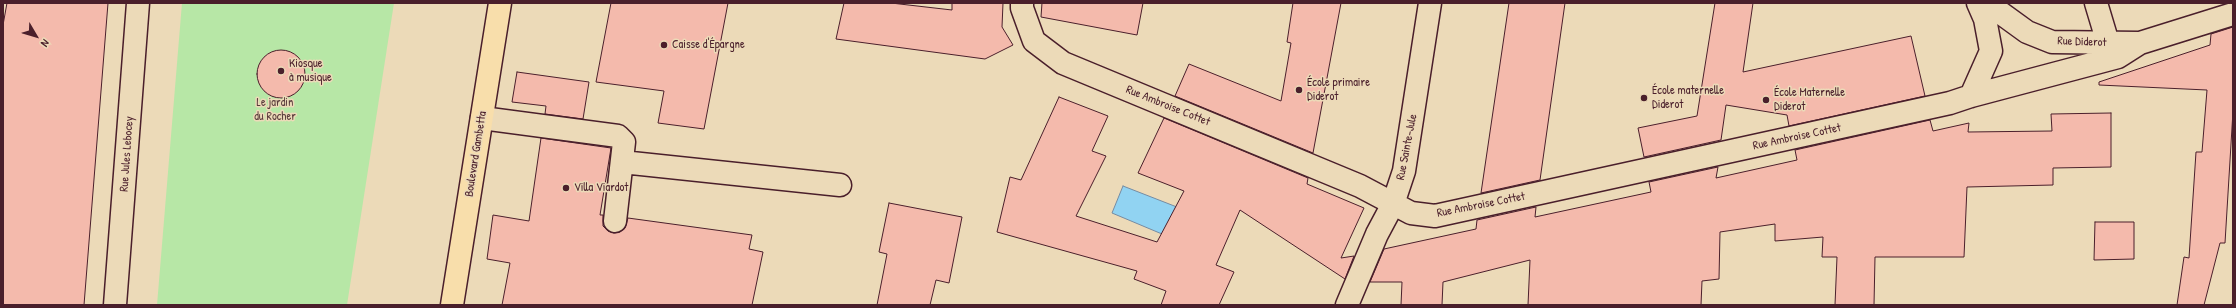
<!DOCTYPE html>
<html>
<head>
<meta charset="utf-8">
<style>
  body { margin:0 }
  #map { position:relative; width:2236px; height:308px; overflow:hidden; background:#ecdab8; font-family:"Patrick Hand",sans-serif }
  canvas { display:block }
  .frame { position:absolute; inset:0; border:4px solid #4a1f2b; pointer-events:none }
  .north { position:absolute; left:16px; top:16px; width:40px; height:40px; -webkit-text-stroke:3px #ecdab8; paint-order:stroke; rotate:128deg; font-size:11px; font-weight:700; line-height:16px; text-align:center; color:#4a1f2b }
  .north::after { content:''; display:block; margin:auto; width:14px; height:18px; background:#4a1f2b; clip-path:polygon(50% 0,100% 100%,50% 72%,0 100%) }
</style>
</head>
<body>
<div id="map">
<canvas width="2236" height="308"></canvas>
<div class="frame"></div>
<div class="north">N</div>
</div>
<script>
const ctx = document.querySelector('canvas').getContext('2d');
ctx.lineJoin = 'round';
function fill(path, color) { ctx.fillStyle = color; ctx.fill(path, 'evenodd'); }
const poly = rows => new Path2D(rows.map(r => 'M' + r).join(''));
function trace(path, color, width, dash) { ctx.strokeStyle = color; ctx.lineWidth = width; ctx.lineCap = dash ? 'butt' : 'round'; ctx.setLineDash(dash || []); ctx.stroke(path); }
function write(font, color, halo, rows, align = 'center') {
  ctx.font = font + ' "Patrick Hand",sans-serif'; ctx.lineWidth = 3; ctx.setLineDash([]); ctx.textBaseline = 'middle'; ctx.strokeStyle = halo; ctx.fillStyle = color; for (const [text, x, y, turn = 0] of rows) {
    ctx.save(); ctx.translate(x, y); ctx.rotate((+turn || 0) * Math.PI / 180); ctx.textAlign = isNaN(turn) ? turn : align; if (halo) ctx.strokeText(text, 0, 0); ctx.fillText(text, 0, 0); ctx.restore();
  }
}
fill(poly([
  [182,3,394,3,347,305,157,305]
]), '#b7e7a6');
const water = poly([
  [1123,186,1182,209,1162,234,1112,213,1123,186]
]);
fill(water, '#91d3f2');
trace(water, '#758ba2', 1);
const building = poly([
  [7,3,108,3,84,305,3,305,3,25,7,3],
  [611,3,728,3,704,129,658,123,664,91,596,82,611,3],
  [844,3,891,3,952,10,952,3,1003,3,1002,27,1013,45,985,59,836,39,844,3],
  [1042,3,1143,3,1137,35,1041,17,1042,3],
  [1293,3,1341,3,1313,153,1175,96,1189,64,1281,101,1291,43,1287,42,1293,3],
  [1509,3,1565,3,1540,180,1481,193,1509,3],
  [1715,3,1753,3,1743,72,1911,36,1925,96,1789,126,1787,115,1726,105,1721,140,1644,157,1638,128,1697,116,1715,3],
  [2233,27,2233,111,2225,243,2220,243,2204,305,2177,305,2184,257,2189,258,2196,152,2202,152,2207,90,2099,85,2099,82,2210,45,2211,34,2233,27],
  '257 74a24 24 0 1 1 48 0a24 24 0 1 1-48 0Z',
  [517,72,589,82,583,119,545,114,546,106,512,102,517,72],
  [1059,97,1108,116,1092,151,1106,156,1076,216,1157,242,1184,191,1138,173,1164,118,1308,178,1307,184,1364,208,1341,258,1354,256,1345,279,1240,210,1216,265,1234,272,1219,305,1161,305,1166,291,1134,279,1137,271,997,232,1010,177,1021,180,1059,97],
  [2111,113,2111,167,2053,168,2053,185,1967,187,1964,257,1875,257,1874,305,1835,305,1837,257,1822,257,1823,237,1775,241,1775,224,1720,232,1719,279,1702,281,1701,305,1528,305,1530,260,1443,282,1442,305,1401,305,1402,282,1370,282,1384,249,1476,229,1477,220,1536,207,1535,217,1651,192,1649,182,1718,167,1716,178,1797,160,1795,150,1930,120,1933,131,1969,123,1968,132,2052,131,2051,114,2111,113],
  [541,138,611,148,600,215,603,215,603,226,608,231,614,233,620,232,625,228,628,218,752,235,749,249,763,252,752,305,502,305,510,263,487,259,493,215,529,221,541,138],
  [889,203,962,217,949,283,936,280,930,305,877,305,887,254,879,252,889,203],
  [2095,222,2134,222,2134,259,2094,260,2095,222]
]);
fill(building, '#f4baac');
trace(building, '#4a1f2b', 1);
const minor = poly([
  [1022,3,1022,8,1034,41,1063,63,1360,186,1411,213,1435,216,1950,103,1971,96,2118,57,2140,43,2233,14],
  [1987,3,2027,32,2052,42,2139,43],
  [2096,3,2108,43,2116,54],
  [1971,96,1991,51,1985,19,1978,3],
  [482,118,618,136,624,142,615,221],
  [622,162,840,185],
  [115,305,138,3],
  [1347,305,1377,234,1393,204,1404,171,1430,3]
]);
const major = poly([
  [452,305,500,3]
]);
trace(minor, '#4a1f2b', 25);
trace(major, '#4a1f2b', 25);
trace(minor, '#ecdab8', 22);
trace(major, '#f8deab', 22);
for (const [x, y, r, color] of [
  [664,45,4,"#4a1f2b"],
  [281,71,4,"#4a1f2b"],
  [1299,90,4,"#4a1f2b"],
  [1644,98,4,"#4a1f2b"],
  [1766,100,4,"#4a1f2b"],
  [566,188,4,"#4a1f2b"]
]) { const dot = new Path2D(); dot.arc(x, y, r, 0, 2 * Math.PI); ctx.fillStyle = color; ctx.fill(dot); trace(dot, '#ecdab8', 1.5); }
write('12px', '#4a1f2b', '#ecdab8', [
  ["Rue Diderot",2082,42,2],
  ["Rue Ambroise Cottet",1168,106,22],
  ["Rue Ambroise Cottet",1797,137,-12],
  ["Rue Sainte-Jule",1407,147,-79],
  ["Rue Jules Lebocey",127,154,-86],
  ["Boulevard Gambetta",476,154,-81],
  ["Rue Ambroise Cottet",1481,205,-11]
]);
write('12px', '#4a1f2b', '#ecdab8', [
  ["Caisse d'Épargne",672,45],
  ["Kiosque",289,64],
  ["à musique",289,78],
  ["École primaire",1307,83],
  ["Diderot",1307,97],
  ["École maternelle",1652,91],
  ["Diderot",1652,105],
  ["École Maternelle",1774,93],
  ["Diderot",1774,107],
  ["Villa Viardot",574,188]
], 'left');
write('12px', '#5a3d3d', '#ecdab8', [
  ["Le jardin",275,103],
  ["du Rocher",275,117]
]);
</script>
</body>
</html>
